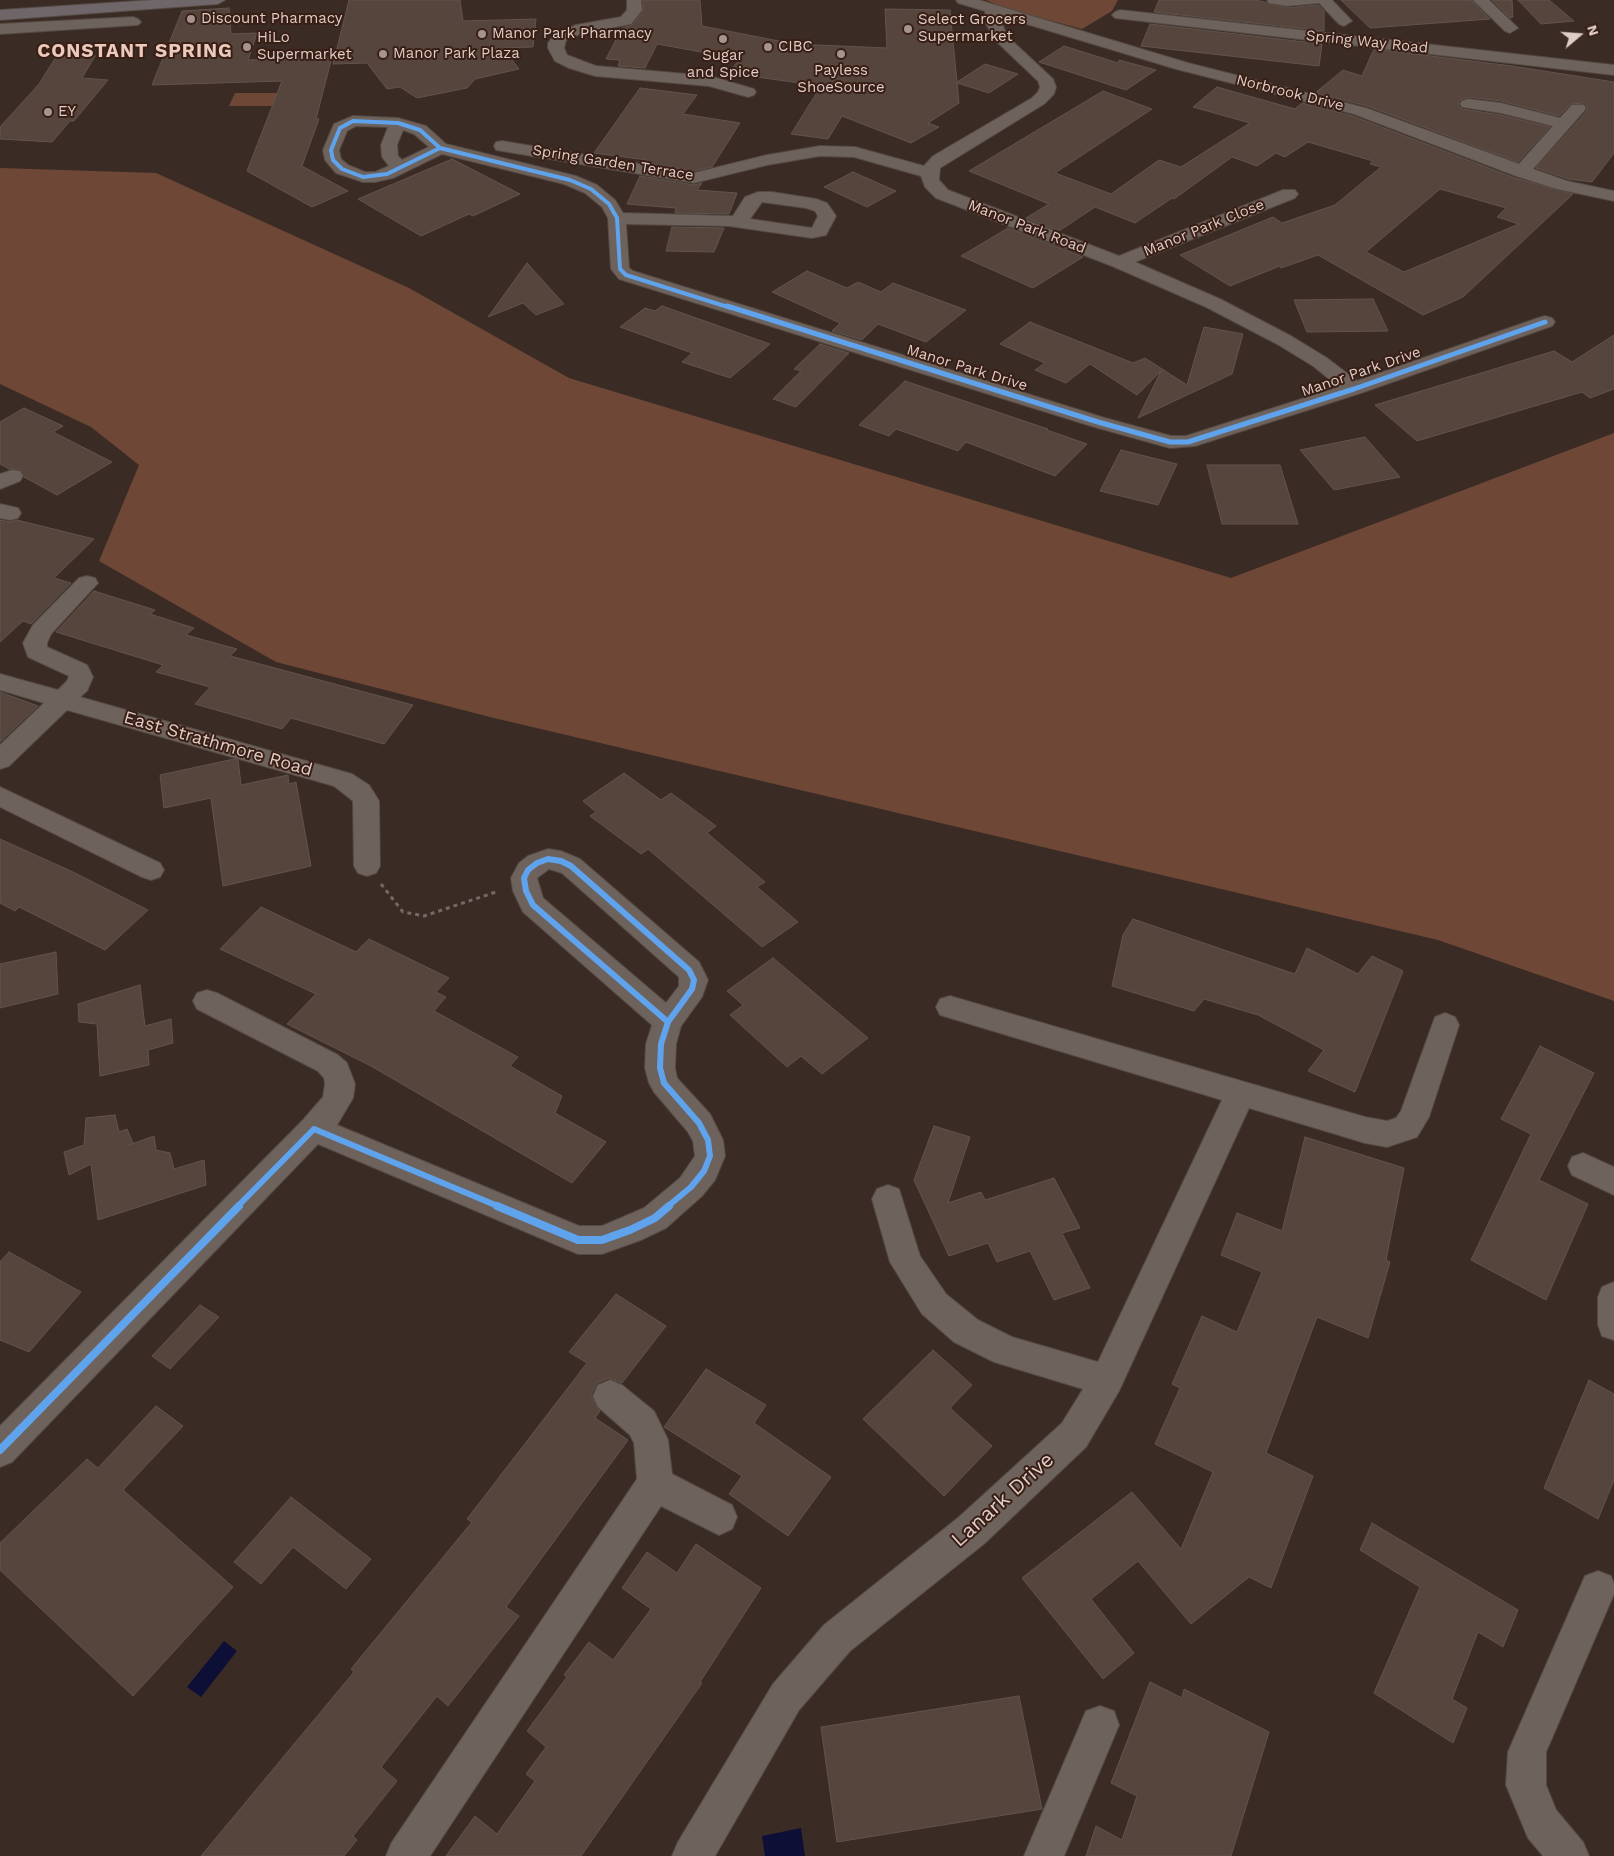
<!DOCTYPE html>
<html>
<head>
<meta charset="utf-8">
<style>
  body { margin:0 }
  #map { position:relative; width:1614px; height:1856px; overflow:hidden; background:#3a2c25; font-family:"Work Sans",sans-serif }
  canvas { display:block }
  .north { position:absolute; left:1554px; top:10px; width:50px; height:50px; -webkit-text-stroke:4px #381e14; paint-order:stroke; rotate:72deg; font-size:14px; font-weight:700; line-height:20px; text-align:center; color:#dfcdc6 }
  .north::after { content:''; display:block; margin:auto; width:18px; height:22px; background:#dfcdc6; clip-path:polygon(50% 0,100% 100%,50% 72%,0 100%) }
</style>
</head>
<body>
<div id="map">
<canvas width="1614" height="1856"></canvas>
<div class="north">N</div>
</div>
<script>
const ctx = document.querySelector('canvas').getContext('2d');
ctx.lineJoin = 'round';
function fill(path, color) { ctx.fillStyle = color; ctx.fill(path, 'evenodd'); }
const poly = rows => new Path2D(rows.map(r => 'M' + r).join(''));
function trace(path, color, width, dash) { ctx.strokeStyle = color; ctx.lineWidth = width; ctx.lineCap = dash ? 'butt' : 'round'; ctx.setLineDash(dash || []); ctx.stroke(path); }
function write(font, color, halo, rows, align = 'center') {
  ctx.font = font + ' "Work Sans",sans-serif'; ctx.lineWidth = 4; ctx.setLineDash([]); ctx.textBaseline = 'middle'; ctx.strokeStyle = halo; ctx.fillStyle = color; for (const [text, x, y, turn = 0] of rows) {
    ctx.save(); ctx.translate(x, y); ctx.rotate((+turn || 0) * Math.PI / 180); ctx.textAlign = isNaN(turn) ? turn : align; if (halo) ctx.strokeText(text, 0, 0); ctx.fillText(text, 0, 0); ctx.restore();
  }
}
fill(poly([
  [986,0,1118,0,1112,11,1082,29,1007,9],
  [235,93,294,93,289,106,229,106],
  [0,168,156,173,409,288,569,378,1231,578,1614,433,1614,1001,1438,940,494,718,276,662,99,561,139,465,91,427,0,384]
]), '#6e4736');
fill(poly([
  [224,1641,237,1651,201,1697,187,1687],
  [801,1828,805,1856,765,1856,762,1836]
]), '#0d0f37');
const building = poly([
  [349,0,460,0,463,21,536,19,533,47,503,48,519,69,475,79,467,88,417,98,400,87,387,89,367,63,333,64,349,0],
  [643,0,700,0,702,26,794,44,887,48,885,9,950,10,957,82,985,64,1018,74,989,93,957,83,959,103,928,123,939,127,911,143,842,116,828,139,791,134,821,86,728,73,740,59,657,44,645,68,618,66,620,60,606,59,622,28,632,25,643,11,643,0],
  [1159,0,1256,0,1287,8,1318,5,1324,11,1324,31,1154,12,1159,0],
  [1341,0,1471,0,1490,19,1370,28,1341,0],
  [1492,0,1512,0,1513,17,1510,18,1492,0],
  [1518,0,1549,0,1574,21,1541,24,1518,0],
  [229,8,231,34,257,33,248,60,332,57,316,119,319,119,302,166,348,191,312,207,247,171,282,81,152,85,182,11,229,8],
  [1150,24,1322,44,1319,66,1141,46,1150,24],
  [1064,46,1118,63,1119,60,1156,70,1126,90,1039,62,1064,46],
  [1374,49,1512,66,1614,82,1614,153,1592,182,1568,179,1536,168,1586,112,1588,107,1584,103,1571,104,1559,116,1501,101,1468,97,1460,100,1458,105,1462,109,1501,115,1550,127,1518,162,1367,106,1315,93,1343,70,1362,76,1374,49],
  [95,56,82,78,108,80,74,121,70,121,52,142,0,139,0,127,39,84,56,57,95,56],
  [1217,87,1295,109,1302,103,1353,116,1515,178,1573,194,1463,297,1423,315,1318,255,1281,268,1280,266,1230,286,1180,255,1273,217,1282,223,1335,205,1381,167,1370,164,1373,161,1308,142,1285,157,1276,153,1257,166,1232,157,1174,199,1172,198,1135,223,1095,207,1059,231,1026,218,1049,204,969,171,1103,91,1152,109,1055,173,1111,194,1159,160,1181,167,1250,123,1193,107,1217,87],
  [1440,189,1506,208,1497,217,1519,224,1404,272,1366,252,1440,189],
  [640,88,697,95,683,114,740,123,712,167,694,171,646,163,647,160,594,153,640,88],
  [452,159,520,194,473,216,469,214,421,236,358,199,452,159],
  [853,172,896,191,867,207,824,187,853,172],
  [640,176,694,185,702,183,697,190,737,193,729,214,675,213,676,208,627,204,640,176],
  [672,227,724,228,714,252,666,251,672,227],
  [1008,228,1083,257,1033,288,961,256,1008,228],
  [527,263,564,304,536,315,523,303,488,317,527,263],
  [807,271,847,288,858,282,881,292,893,283,966,310,926,342,878,324,862,340,832,331,840,323,772,292,807,271],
  [1373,299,1388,331,1307,332,1294,300,1373,299],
  [662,306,770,344,730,378,682,362,692,353,620,327,645,308,655,311,662,306],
  [1030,322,1133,363,1145,358,1187,385,1204,327,1243,334,1232,374,1138,418,1161,371,1137,395,1090,364,1066,383,1035,370,1045,363,1000,344,1030,322],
  [1614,335,1614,389,1590,398,1582,392,1417,441,1375,405,1554,351,1572,362,1614,335],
  [820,344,849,353,796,407,773,399,801,371,794,369,820,344],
  [905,381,1048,429,1047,430,1087,444,1055,476,966,442,958,451,896,429,889,436,859,425,905,381],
  [24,408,63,426,53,432,112,462,57,495,24,477,20,469,9,469,0,464,0,422,24,408],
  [1365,437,1400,477,1334,490,1300,450,1365,437],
  [1121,450,1177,464,1158,505,1100,491,1121,450],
  [1207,465,1280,465,1298,524,1222,524,1207,465],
  [0,520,10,522,17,520,94,539,54,578,71,583,31,624,23,621,0,642,0,520],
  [94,591,155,610,150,614,194,628,186,635,237,649,230,656,413,705,384,744,291,718,282,729,195,704,210,687,156,672,163,665,56,632,94,591],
  [0,692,38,706,0,742,0,692],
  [234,759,238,760,241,785,288,775,289,784,296,782,311,866,223,886,211,798,164,808,160,775,234,759],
  [624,773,661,800,671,793,716,826,707,833,765,882,757,887,798,922,762,947,648,849,641,854,590,816,596,812,583,801,624,773],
  [0,839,73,872,148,910,105,950,19,907,15,911,0,903,0,839],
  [261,907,356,952,369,939,449,978,436,992,446,997,434,1011,518,1057,510,1066,562,1096,555,1113,606,1142,572,1183,371,1066,287,1024,316,994,220,949,261,907],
  [1133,919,1295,974,1307,948,1358,974,1372,956,1403,971,1355,1092,1308,1071,1324,1050,1258,1015,1204,999,1194,1011,1112,986,1123,935,1133,919],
  [56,952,58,994,0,1008,0,964,56,952],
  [773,958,868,1038,822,1074,801,1056,787,1067,730,1015,743,1005,727,991,773,958],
  [140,985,145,1026,171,1019,173,1043,148,1050,149,1065,100,1076,97,1024,79,1022,78,1004,140,985],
  [1540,1046,1594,1073,1539,1180,1588,1204,1546,1300,1471,1260,1531,1134,1501,1119,1540,1046],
  [115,1115,119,1132,127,1129,133,1143,129,1145,154,1136,156,1150,170,1153,174,1169,204,1160,206,1185,98,1220,91,1164,69,1175,64,1152,84,1145,86,1118,115,1115],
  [934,1126,970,1137,948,1203,981,1192,985,1200,1054,1178,1080,1228,1062,1233,1090,1288,1054,1300,1030,1251,997,1262,988,1243,949,1256,914,1180,934,1126],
  [1305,1137,1404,1168,1386,1260,1390,1262,1368,1338,1317,1317,1266,1453,1313,1476,1271,1588,1249,1577,1191,1624,1138,1561,1091,1599,1134,1653,1103,1679,1022,1578,1132,1492,1181,1549,1213,1472,1155,1444,1180,1388,1172,1384,1202,1316,1237,1332,1262,1272,1221,1255,1237,1213,1282,1231,1305,1137],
  [9,1252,81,1292,29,1352,0,1340,0,1262,9,1252],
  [616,1294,666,1326,622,1383,609,1378,597,1383,591,1395,600,1411,595,1418,628,1440,506,1607,519,1616,448,1706,437,1696,381,1767,397,1781,353,1836,357,1840,344,1856,201,1856,354,1672,351,1669,472,1522,467,1519,587,1363,569,1352,616,1294],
  [200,1305,219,1317,170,1369,152,1356,200,1305],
  [933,1350,972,1385,950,1408,992,1446,944,1496,863,1419,933,1350],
  [706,1369,766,1405,754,1423,831,1477,788,1536,729,1494,742,1476,664,1427,706,1369],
  [1589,1380,1614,1394,1614,1480,1598,1519,1544,1488,1589,1380],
  [156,1406,183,1426,123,1490,233,1587,133,1696,0,1570,0,1543,87,1459,98,1468,156,1406],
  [291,1497,371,1559,346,1589,293,1547,261,1584,234,1562,291,1497],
  [1372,1523,1518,1610,1503,1647,1478,1632,1452,1699,1467,1708,1453,1743,1374,1693,1420,1587,1360,1550,1372,1523],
  [696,1544,761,1588,700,1682,702,1683,581,1856,446,1856,475,1816,497,1834,535,1781,526,1774,546,1747,527,1731,567,1677,564,1675,589,1642,613,1660,651,1609,622,1588,647,1552,677,1573,696,1544],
  [1150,1682,1182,1698,1184,1689,1269,1732,1231,1856,1086,1856,1096,1826,1122,1840,1137,1796,1111,1783,1150,1682],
  [1019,1696,1042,1809,837,1842,821,1727,1019,1696]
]);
fill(building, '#56453d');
trace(building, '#60544e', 1);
const minor = poly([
  [627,0,641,0,642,10,631,24,580,34,566,40,564,48,567,55,596,66,710,76,754,89,756,92,754,95,748,97,709,86,595,76,569,68,555,61,548,48,548,43,555,34,576,25,621,17,627,10,627,0],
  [956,0,979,0,1188,63,1366,108,1519,164,1553,126,1501,113,1462,107,1460,104,1462,101,1468,99,1501,103,1560,118,1572,105,1584,105,1586,108,1584,111,1533,169,1567,181,1614,191,1614,201,1557,189,1516,176,1354,114,1176,69,1000,16,1002,24,1008,37,1053,79,1056,87,1054,94,1044,104,940,168,939,180,948,190,1119,256,1283,190,1295,190,1298,194,1295,198,1135,262,1220,299,1291,336,1327,358,1357,381,1538,318,1545,316,1552,318,1555,322,1552,326,1361,393,1195,446,1170,448,1091,426,619,279,611,269,608,218,602,207,585,193,564,184,442,154,393,178,375,182,363,182,336,173,325,160,323,150,334,124,353,116,398,118,426,126,446,144,576,176,597,185,615,200,623,213,733,216,745,197,758,192,772,192,816,199,827,203,836,216,826,235,812,238,729,226,626,224,629,268,633,271,1105,418,1171,436,1186,436,1339,387,1313,366,1277,344,1206,307,1112,266,936,198,925,187,921,176,854,157,820,156,767,165,694,183,496,150,494,146,496,142,502,141,694,173,767,155,820,146,855,147,924,166,933,156,1032,98,1038,92,1040,87,1038,81,997,42,986,24,985,11,958,3,956,0],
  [356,126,388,127,381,145,382,157,389,166,375,172,365,172,348,165,341,159,339,150,347,131,356,126],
  [403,130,414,134,429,147,402,160,398,156,397,145,403,130],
  [762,202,806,208,815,211,818,216,812,228,750,219,762,202],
  [1267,0,1332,0,1352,21,1344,26,1339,24,1319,3,1287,6,1269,3,1267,0],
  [1473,0,1489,0,1518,28,1510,33,1505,31,1473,0],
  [1120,10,1614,65,1614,75,1115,18,1112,15,1115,12,1120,10],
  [133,17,138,19,141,22,138,25,0,34,0,24,133,17],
  [12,470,20,471,23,476,20,481,0,489,0,474,12,470],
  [0,504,18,508,21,513,18,518,10,520,0,518,0,504],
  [87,576,95,578,98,583,51,634,47,643,47,647,87,665,93,677,87,691,80,697,352,774,369,785,379,801,380,866,376,873,367,876,358,873,354,866,353,801,334,786,67,710,9,766,0,769,0,745,44,703,0,690,0,674,58,690,67,681,69,676,28,657,23,643,33,625,79,578,87,576],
  [0,787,160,863,164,870,160,877,151,880,142,877,0,807,0,787],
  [548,849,561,851,580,859,699,962,708,980,702,997,681,1026,676,1044,675,1068,677,1078,710,1114,723,1140,725,1156,715,1180,702,1196,666,1228,641,1240,602,1254,578,1254,318,1144,12,1462,0,1467,0,1426,303,1120,323,1097,325,1084,324,1078,318,1071,197,1009,193,1001,197,993,207,990,217,993,338,1055,347,1063,355,1084,353,1098,337,1125,579,1226,602,1226,644,1208,680,1178,695,1156,693,1141,688,1132,654,1092,649,1083,645,1068,646,1044,652,1025,523,912,513,891,511,878,519,863,528,856,548,849],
  [549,869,562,873,679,977,679,986,666,1003,543,898,537,878,549,869],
  [950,996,1365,1117,1387,1121,1396,1118,1401,1111,1435,1017,1445,1013,1455,1017,1459,1025,1429,1117,1417,1137,1387,1147,1365,1143,1249,1108,1119,1391,1086,1447,985,1543,850,1651,799,1710,715,1856,672,1856,678,1842,773,1684,824,1625,959,1517,1062,1423,1083,1389,994,1362,954,1342,922,1314,890,1262,872,1199,877,1189,888,1185,899,1189,920,1256,946,1294,978,1320,1012,1337,1098,1362,1222,1100,940,1015,936,1007,940,999,950,996],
  [1583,1153,1614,1167,1614,1195,1572,1175,1568,1166,1572,1157,1583,1153],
  [1614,1282,1614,1340,1602,1336,1598,1325,1598,1297,1602,1287,1614,1282],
  [610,1380,622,1385,654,1411,668,1440,672,1474,732,1505,737,1517,732,1529,719,1535,661,1506,430,1856,386,1856,392,1842,637,1479,634,1443,630,1435,598,1407,593,1396,598,1385,610,1380],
  [1598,1571,1611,1576,1614,1584,1614,1594,1546,1752,1546,1785,1556,1810,1583,1842,1589,1856,1543,1856,1528,1838,1506,1785,1508,1752,1585,1576,1598,1571],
  [1100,1706,1114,1711,1119,1725,1064,1856,1024,1856,1086,1711,1100,1706]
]);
const major = poly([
  [153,0,225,0,218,4,0,20,0,10,153,0]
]);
trace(minor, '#554943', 2);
trace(major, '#554943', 2);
trace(poly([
  [381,884,403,912,424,916,499,891]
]), '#736965', 3, [4, 4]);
fill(minor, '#6e625c');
fill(major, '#6e6668');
trace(poly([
  [353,121,398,123,420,130,440,148,387,174,363,177,342,169,333,160,331,150,340,128,353,121],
  [440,148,570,180,591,189,609,204,617,218,620,269,626,275,731,308]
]), '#60a3ed', 4);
trace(poly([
  [727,306,1098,422,1170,442,1188,442,1354,389,1545,322]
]), '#60a3ed', 5);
trace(poly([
  [548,859,561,861,571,866,689,970,694,980,692,989,668,1022,533,905,526,891,524,878,528,870,537,863,548,859],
  [237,1207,314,1129,500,1207],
  [667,1207,691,1187,704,1171,710,1156,708,1140,699,1123,664,1083,660,1068,661,1044,668,1022]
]), '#60a3ed', 6);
trace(poly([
  [497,1206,578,1240,602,1240,630,1230,655,1218,669,1206],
  [0,1450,239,1206]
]), '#60a3ed', 8);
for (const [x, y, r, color] of [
  [191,19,5,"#a5958e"],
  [908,29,5,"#a5958e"],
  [482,34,5,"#a5958e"],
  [723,39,5,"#a5958e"],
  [247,47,5,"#a5958e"],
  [768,47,5,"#a5958e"],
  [383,54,5,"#a5958e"],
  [841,54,5,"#a5958e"],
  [48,112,5,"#a5958e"]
]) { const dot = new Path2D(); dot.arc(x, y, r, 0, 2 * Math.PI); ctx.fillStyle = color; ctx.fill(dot); trace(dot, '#381e14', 2); }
write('15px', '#dfcdc6', '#381e14', [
  ["Discount Pharmacy",201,19],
  ["Select Grocers",918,20],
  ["Supermarket",918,37],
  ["Manor Park Pharmacy",492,34],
  ["HiLo",257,38],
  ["Supermarket",257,55],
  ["CIBC",778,47],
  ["Manor Park Plaza",393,54],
  ["Sugar",723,56,"center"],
  ["and Spice",723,73,"center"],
  ["Payless",841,71,"center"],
  ["ShoeSource",841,88,"center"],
  ["EY",58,112]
], 'left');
write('15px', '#dfcdc6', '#381e14', [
  ["Spring Way Road",1367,42,6],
  ["Norbrook Drive",1290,93,14],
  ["Spring Garden Terrace",613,163,9],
  ["Manor Park Road",1027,227,21],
  ["Manor Park Close",1204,228,-22],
  ["Manor Park Drive",967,368,17],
  ["Manor Park Drive",1361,372,-19]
]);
write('18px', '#dfcdc6', '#381e14', [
  ["East Strathmore Road",218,744,16]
]);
ctx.letterSpacing = '1px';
write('bold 19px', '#ecc9bb', '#381e14', [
  ["CONSTANT SPRING",135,51]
]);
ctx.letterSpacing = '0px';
write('21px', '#dfcdc6', '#381e14', [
  ["Lanark Drive",1003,1500,-42]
]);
</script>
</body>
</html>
